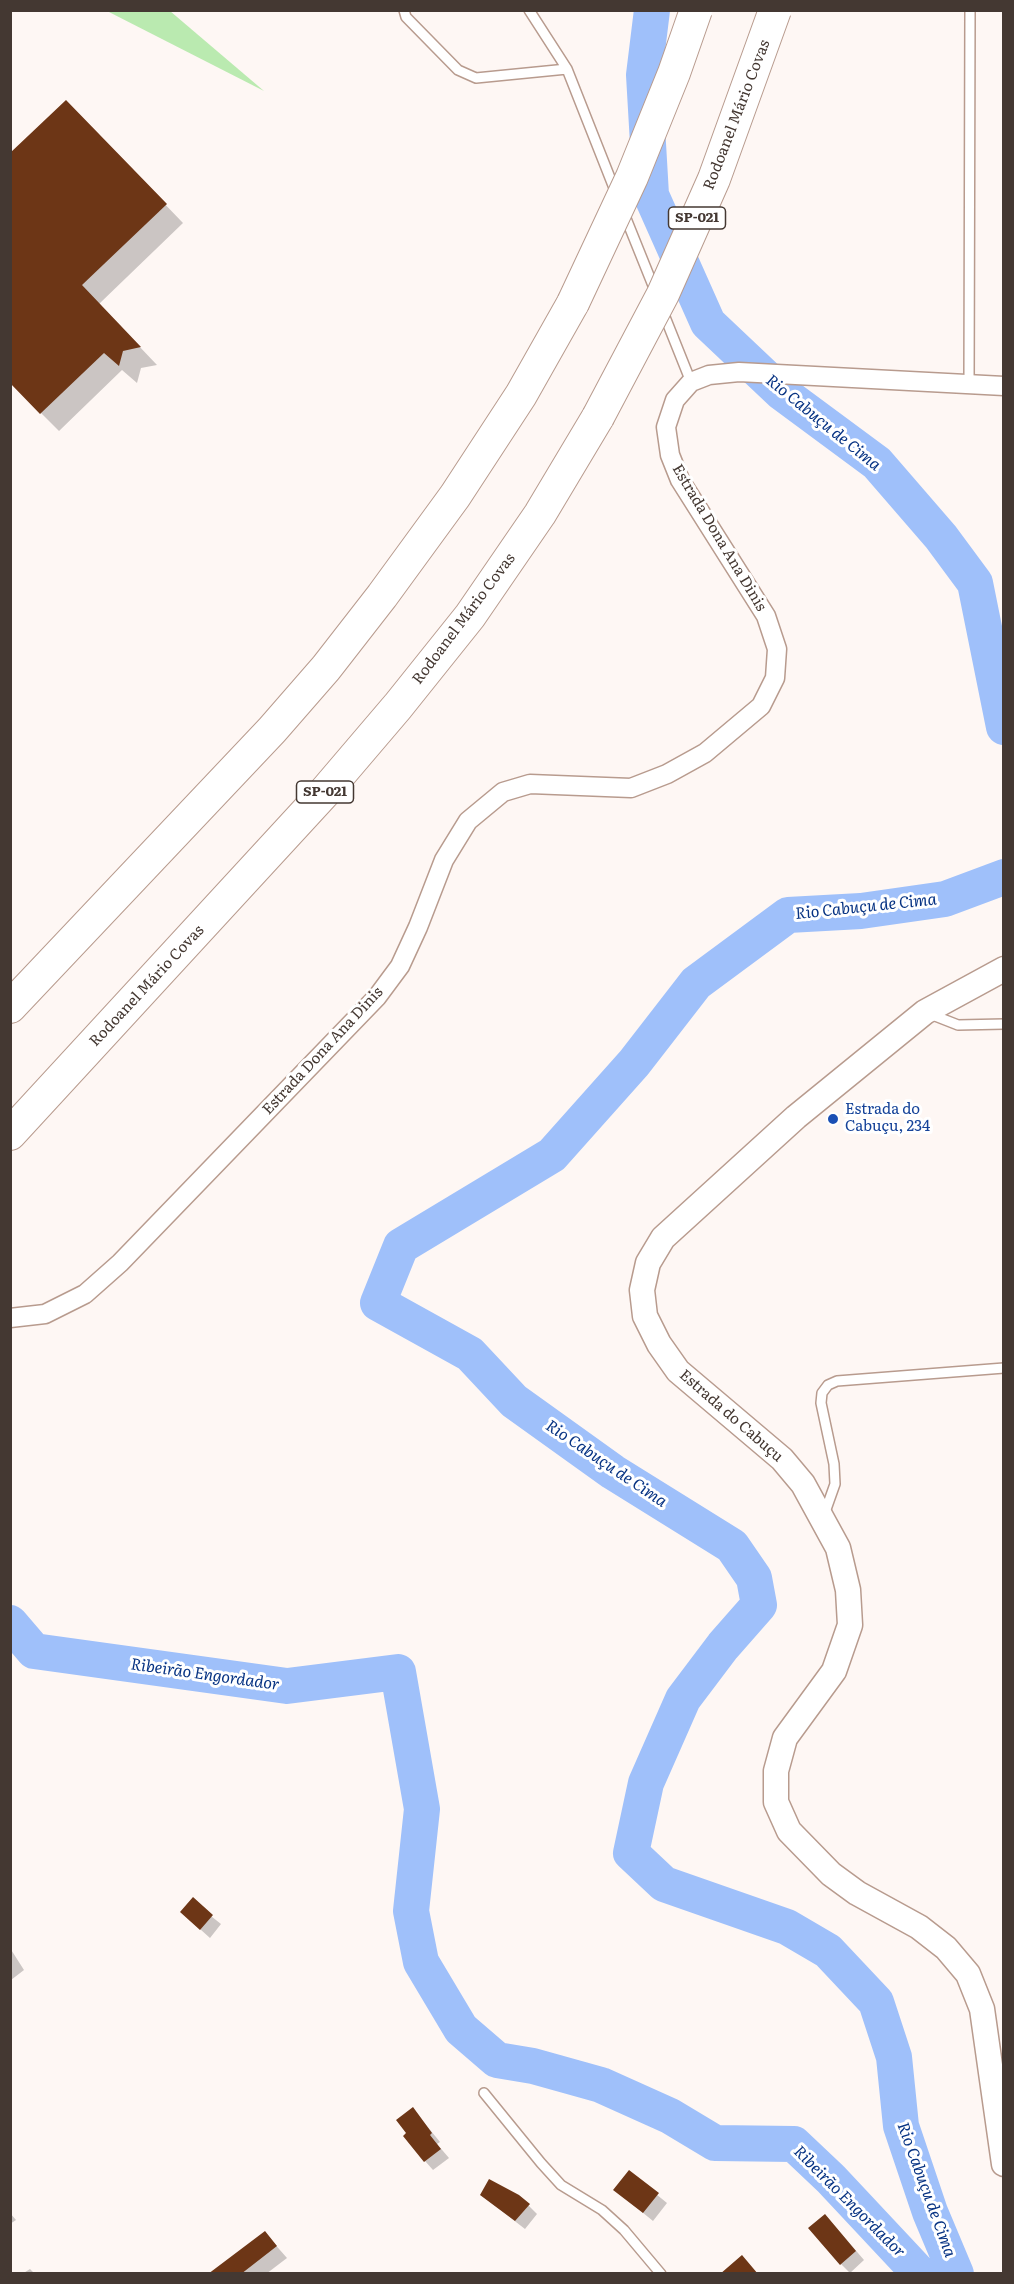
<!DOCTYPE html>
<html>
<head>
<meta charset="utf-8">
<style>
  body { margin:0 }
  #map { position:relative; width:1014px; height:2284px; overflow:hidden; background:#fef7f4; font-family:Literata,serif }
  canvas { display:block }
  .frame { position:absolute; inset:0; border:12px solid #443832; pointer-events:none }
</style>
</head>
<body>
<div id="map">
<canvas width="1014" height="2284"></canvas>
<div class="frame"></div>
</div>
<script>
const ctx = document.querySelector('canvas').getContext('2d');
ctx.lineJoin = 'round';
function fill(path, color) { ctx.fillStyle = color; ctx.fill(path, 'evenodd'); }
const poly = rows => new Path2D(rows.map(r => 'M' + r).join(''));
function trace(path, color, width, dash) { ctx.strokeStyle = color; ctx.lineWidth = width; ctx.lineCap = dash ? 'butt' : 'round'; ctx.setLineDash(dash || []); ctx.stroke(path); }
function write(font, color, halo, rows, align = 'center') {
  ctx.font = font + ' Literata,serif'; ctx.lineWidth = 6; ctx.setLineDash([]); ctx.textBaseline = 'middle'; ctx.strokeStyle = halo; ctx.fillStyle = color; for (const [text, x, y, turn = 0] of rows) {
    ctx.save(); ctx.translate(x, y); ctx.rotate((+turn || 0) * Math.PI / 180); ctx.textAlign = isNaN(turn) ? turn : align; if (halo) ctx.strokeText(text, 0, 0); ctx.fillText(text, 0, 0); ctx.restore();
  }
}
fill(poly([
  [107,11,170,11,264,91]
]), '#baeab0');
fill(poly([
  [84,120,183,223,99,304,157,365,141,368,137,383,122,370,59,431,41,413],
  [192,1901,221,1924,210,1938,191,1921],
  [10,1948,24,1970,11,1980,10,1980],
  [413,2109,440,2142,437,2144,449,2158,433,2170,425,2161,408,2134],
  [629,2172,667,2203,653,2221,615,2190],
  [489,2181,529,2206,537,2214,525,2229,481,2195],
  [10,2213,16,2220,10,2224],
  [834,2225,864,2260,850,2273,841,2264],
  [265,2233,287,2258,266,2274,219,2274],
  [30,2269,35,2274,22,2274]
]), '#0003');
trace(poly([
  [652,10,644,75,651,195,708,323,781,392,877,463,941,537,975,583,1004,727],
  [10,1623,34,1651,287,1686,398,1672,422,1809,411,1911,421,1962,461,2029,497,2060,533,2066,601,2085,670,2116,715,2143,794,2144,831,2179,920,2274],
  [956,2274,930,2212,901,2126,894,2057,876,2002,828,1951,787,1927,664,1884,631,1853,646,1783,683,1699,723,1646,759,1605,754,1578,732,1546,613,1472,514,1401,470,1354,378,1303,401,1246,552,1155,634,1063,696,983,788,915,861,911,945,899,1004,877]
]), '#9fc0fa', 36);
fill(poly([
  [66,100,167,204,82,285,141,347,123,351,119,366,104,353,40,414,10,383,10,153],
  [193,1897,213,1915,200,1930,180,1912],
  [413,2107,432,2133,430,2135,441,2149,424,2162,403,2136,406,2133,396,2120],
  [629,2170,659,2193,643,2213,613,2190],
  [489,2179,519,2195,530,2204,515,2221,480,2195],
  [825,2214,856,2251,840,2265,808,2228],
  [265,2231,277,2246,241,2274,208,2274],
  [742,2255,758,2274,720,2274]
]), '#6d3616');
const lane = poly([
  [404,10,406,17,458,70,476,78,567,69],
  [529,10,567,69,616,193],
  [623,211,656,293],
  [663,312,691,382],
  [969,384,970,10],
  [930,1014,958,1025,1004,1024],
  [824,1515,835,1484,834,1464,821,1403,822,1393,828,1385,837,1381,1004,1368],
  [484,2093,541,2163,561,2185,602,2210,624,2230,661,2274]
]);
const street = poly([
  [10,1318,45,1314,85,1294,120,1263,377,997,400,966,418,927,444,860,468,821,503,792,530,784,631,788,667,774,705,753,761,706,775,678,777,649,766,616,680,480,670,455,666,427,675,400,691,382,709,375,739,372,1004,386]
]);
const secondary = poly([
  [1004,969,925,1012,796,1117,663,1238,648,1263,642,1290,645,1316,659,1344,678,1371,782,1459,803,1484,838,1548,848,1590,850,1625,834,1671,785,1738,776,1771,776,1802,789,1831,831,1874,857,1893,919,1927,946,1948,968,1974,982,2009,1004,2164]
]);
const highway = poly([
  [10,1007,272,730,326,668,382,596,455,496,521,395,573,303],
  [10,1134,323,794,398,706,470,616,540,514,598,417]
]);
trace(lane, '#b89b8e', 12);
trace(street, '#b89b8e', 21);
trace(secondary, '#b89b8e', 27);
trace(highway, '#b89b8e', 34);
trace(lane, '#fff', 9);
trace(street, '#fff', 18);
trace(secondary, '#fff', 24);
trace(highway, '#fff', 32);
const highwayBridge = poly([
  [573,303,632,177,674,73,696,10],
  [598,417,663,294,714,179,775,10]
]);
trace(highwayBridge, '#b89b8e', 34, []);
trace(highwayBridge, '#fff', 32);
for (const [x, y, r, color] of [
  [833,1119,6,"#1a4fb4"]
]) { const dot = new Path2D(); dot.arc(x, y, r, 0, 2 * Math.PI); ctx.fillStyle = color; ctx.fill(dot); trace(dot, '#fff', 2); }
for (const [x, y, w] of [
  [697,218,57],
  [325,792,57]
]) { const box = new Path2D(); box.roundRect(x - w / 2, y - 11, w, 22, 4.5); ctx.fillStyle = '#fff'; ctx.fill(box); trace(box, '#443832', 1.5); }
write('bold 14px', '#443832', null, [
  ["SP-021",697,218],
  ["SP-021",325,792]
]);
write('15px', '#443832', '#fff', [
  ["Rodoanel Mário Covas",737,115,-69],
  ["Estrada Dona Ana Dinis",719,538,59],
  ["Rodoanel Mário Covas",464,619,-53],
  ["Rodoanel Mário Covas",147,986,-47],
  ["Estrada Dona Ana Dinis",323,1051,-47],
  ["Estrada do Cabuçu",731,1416,41]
]);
write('15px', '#164399', '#fff', [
  ["Estrada do",845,1110],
  ["Cabuçu, 234",845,1127]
], 'left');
write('italic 16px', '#073383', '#fff', [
  ["Rio Cabuçu de Cima",823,423,39],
  ["Rio Cabuçu de Cima",866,907,-6],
  ["Rio Cabuçu de Cima",606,1464,34],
  ["Ribeirão Engordador",205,1675,8],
  ["Rio Cabuçu de Cima",926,2190,70],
  ["Ribeirão Engordador",849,2202,45]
]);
</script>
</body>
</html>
